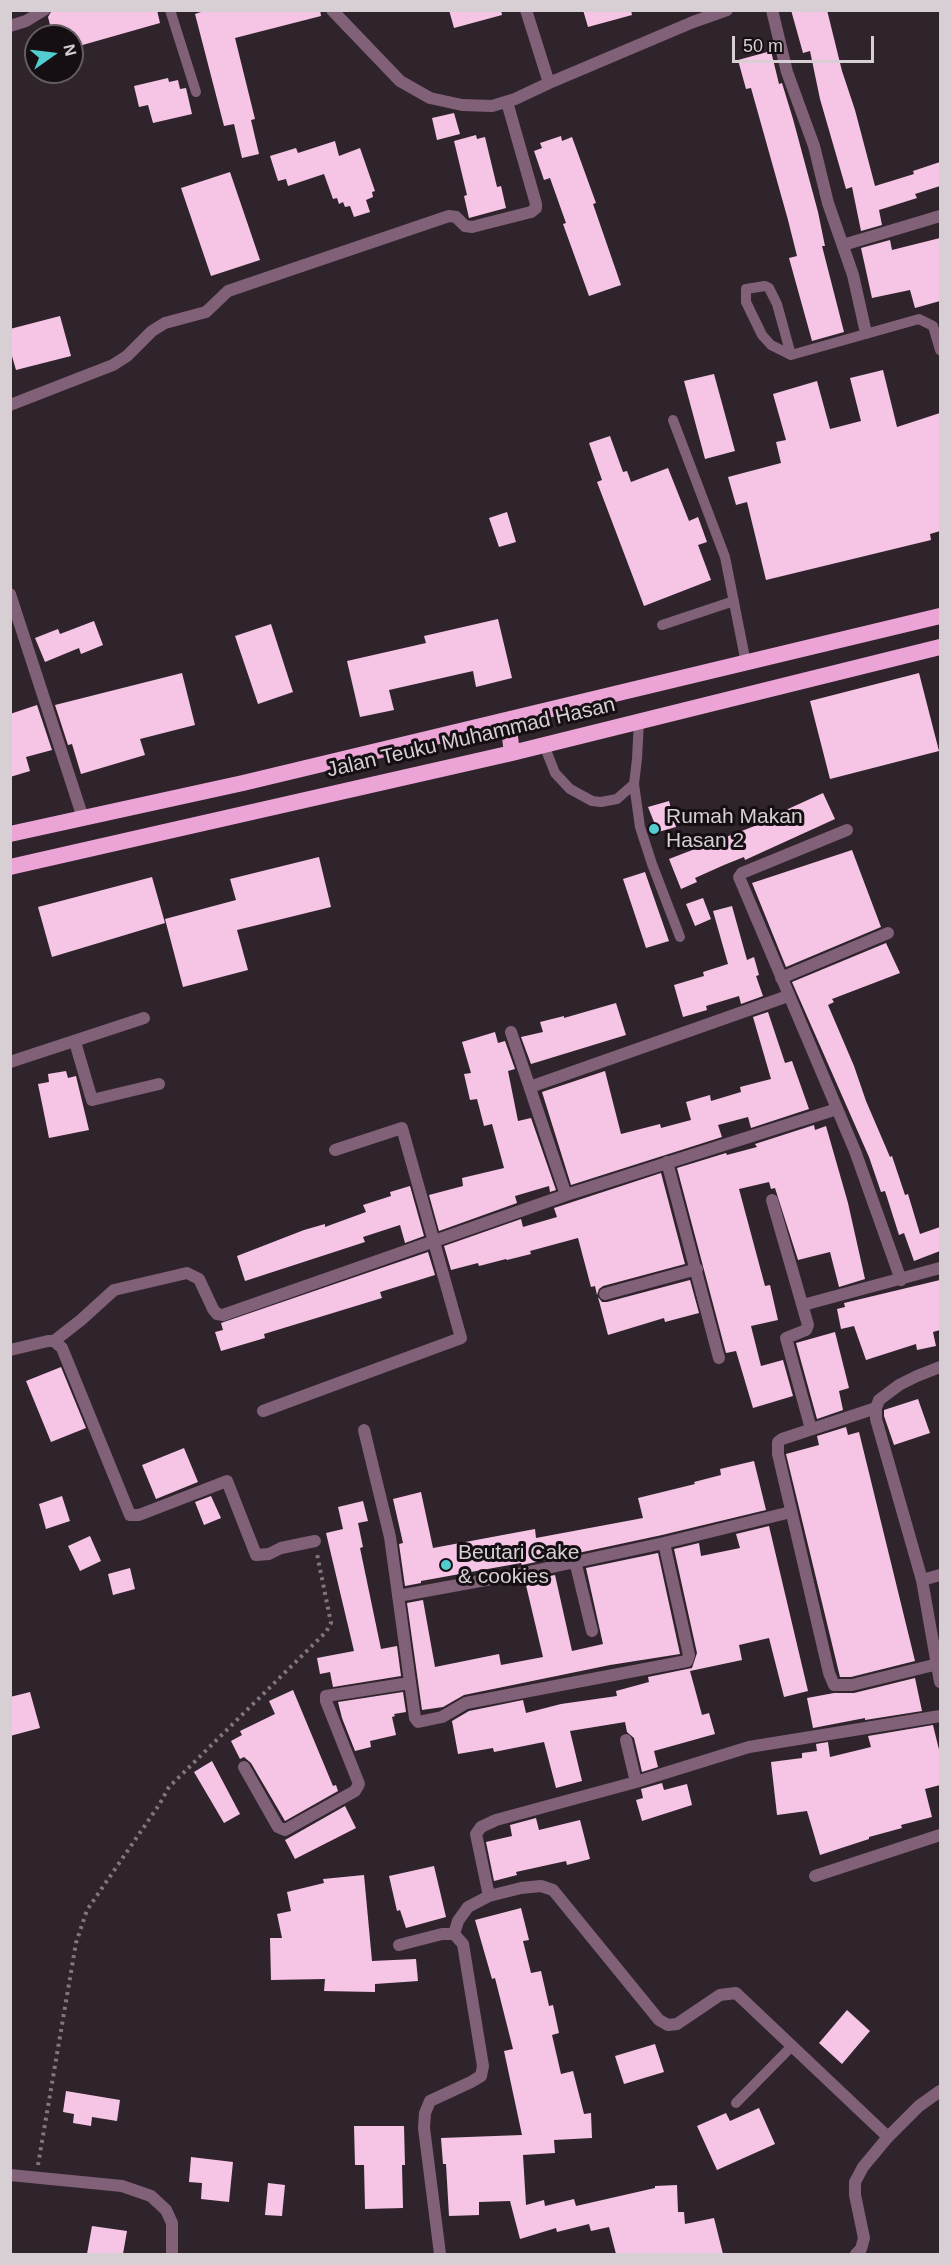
<!DOCTYPE html>
<html>
<head>
<meta charset="utf-8">
<style>
  body { margin:0 }
  #map { position:relative; width:951px; height:2265px; overflow:hidden; background:#30242c; font-family:Helvetica,sans-serif }
  canvas { display:block }
  .frame { position:absolute; inset:0; border:12px solid #d7cfd4; pointer-events:none }
  .north { position:absolute; left:24px; top:24px; width:60px; height:60px; box-sizing:border-box; background:#150f13; border:2px solid #635c60; border-radius:50%; rotate:76deg; font-size:16px; font-weight:700; line-height:24px; text-align:center; color:#d7cfd4 }
  .north::after { content:''; display:block; margin:auto; width:21px; height:27px; background:#52cdcf; clip-path:polygon(50% 0,100% 100%,50% 72%,0 100%) }
  .scale { position:absolute; left:732px; top:36px; width:142px; height:27px; box-sizing:border-box; border:3px solid #d7cfd4; border-top:0; padding-left:8px; font-size:18px; line-height:21px; white-space:nowrap; color:#d7cfd4; -webkit-text-stroke:4px #150f13; paint-order:stroke }
</style>
</head>
<body>
<div id="map">
<canvas width="951" height="2265"></canvas>
<div class="frame"></div>
<div class="north">N</div>
<div class="scale">50 m</div>
</div>
<script>
const ctx = document.querySelector('canvas').getContext('2d');
ctx.lineJoin = 'round';
function fill(path, color) { ctx.fillStyle = color; ctx.fill(path, 'evenodd'); }
const poly = rows => new Path2D(rows.map(r => 'M' + r).join(''));
function trace(path, color, width, dash) { ctx.strokeStyle = color; ctx.lineWidth = width; ctx.lineCap = dash ? 'butt' : 'round'; ctx.setLineDash(dash || []); ctx.stroke(path); }
function write(font, color, halo, rows, align = 'center') {
  ctx.font = font + ' Helvetica,sans-serif'; ctx.lineWidth = 6; ctx.setLineDash([]); ctx.textBaseline = 'middle'; ctx.strokeStyle = halo; ctx.fillStyle = color; for (const [text, x, y, turn = 0] of rows) {
    ctx.save(); ctx.translate(x, y); ctx.rotate((+turn || 0) * Math.PI / 180); ctx.textAlign = isNaN(turn) ? turn : align; if (halo) ctx.strokeText(text, 0, 0); ctx.fillText(text, 0, 0); ctx.restore();
  }
}
fill(poly([
  [52,10,157,10,160,23,72,48,72,36,53,36,48,17],
  [207,10,320,10,321,16,235,38,255,119,251,120,259,154,242,158,234,124,224,126,195,14],
  [449,10,501,10,502,15,454,28],
  [583,10,631,10,632,15,588,27],
  [791,10,827,10,842,71,855,110,875,186,914,174,913,171,940,162,940,186,915,194,917,198,879,210,882,225,861,231,852,187,846,189,820,99,810,51,803,53],
  [771,51,779,84,782,83,793,119,818,212,825,246,822,246,844,332,812,341,789,258,797,256,788,220,751,88,746,89,738,60],
  [168,78,169,82,178,80,180,89,186,88,192,114,153,123,148,105,139,107,134,86],
  [454,113,460,134,437,140,432,118],
  [476,135,477,139,485,137,497,187,501,186,506,208,469,218,464,196,467,195,454,141],
  [561,136,562,141,572,137,596,203,593,204,621,285,589,296,563,224,566,223,550,178,544,180,534,151,542,148,540,143],
  [335,141,339,156,360,148,375,191,372,192,373,197,366,200,370,212,354,217,350,206,345,207,343,202,339,204,337,198,333,199,324,174,288,186,286,179,278,181,270,156,296,148,298,153],
  [230,172,260,260,211,276,181,188],
  [940,238,940,301,915,308,910,290,872,298,861,248,890,240,892,250],
  [60,316,71,356,16,370,10,349,10,329],
  [883,370,897,427,940,413,940,531,930,534,931,540,766,580,747,502,736,505,728,477,781,463,776,442,786,440,773,394,817,381,830,429,861,421,850,378],
  [714,374,735,451,705,459,684,381],
  [610,436,623,472,627,471,631,482,668,468,689,521,698,517,707,542,698,545,711,580,644,606,597,482,602,480,589,443],
  [507,512,516,542,499,547,489,518],
  [498,619,512,678,476,687,473,671,389,690,394,710,360,717,347,661,426,643,424,636],
  [94,621,103,645,81,654,79,648,45,662,35,638,58,629,60,634],
  [271,624,293,692,258,704,235,636],
  [182,673,195,725,140,739,145,755,81,774,72,744,68,745,55,705],
  [919,673,939,751,830,779,810,701],
  [37,705,52,750,26,757,30,771,10,777,10,714],
  [823,793,835,819,745,860,744,857,724,865,695,878,697,882,681,889,669,859,765,822,764,820],
  [669,801,676,827,658,832,648,807],
  [852,850,881,927,786,967,752,883],
  [319,857,331,907,237,930,248,970,183,987,165,919,236,900,230,879],
  [645,872,669,941,646,948,623,879],
  [152,877,165,923,52,957,38,907],
  [703,898,711,919,695,926,686,904],
  [732,906,747,960,754,957,759,975,756,976,763,996,741,1004,739,996,706,1006,707,1010,683,1017,674,985,704,976,703,972,728,964,713,911],
  [886,943,900,973,832,999,834,1002,828,1005,854,1066,866,1101,890,1157,892,1156,905,1195,908,1194,920,1234,940,1227,940,1251,914,1261,904,1233,899,1235,885,1191,881,1192,869,1157,792,982],
  [616,1003,626,1035,531,1064,521,1037,543,1032,540,1022,564,1016,564,1018],
  [768,1012,785,1063,792,1061,809,1109,751,1128,748,1117,718,1125,722,1137,571,1185,542,1092,605,1071,621,1134,660,1124,661,1128,691,1120,686,1102,710,1095,711,1101,741,1092,740,1087,771,1079,753,1017],
  [495,1032,498,1043,505,1041,515,1069,508,1071,518,1121,531,1118,556,1190,550,1192,549,1186,515,1196,517,1203,439,1231,429,1195,463,1186,462,1178,504,1168,492,1124,484,1126,477,1099,470,1100,464,1074,471,1073,462,1042],
  [66,1071,68,1078,76,1076,89,1130,49,1138,38,1084,49,1082,48,1074],
  [814,1125,815,1130,826,1126,848,1203,865,1279,839,1287,830,1252,798,1260,775,1188,771,1189,769,1182,739,1189,765,1286,770,1285,778,1320,751,1326,761,1366,783,1360,793,1396,753,1408,736,1351,726,1353,677,1168,726,1153,727,1155,757,1147,755,1144],
  [661,1173,685,1264,603,1286,599,1289,597,1295,595,1286,591,1287,578,1238,530,1251,531,1254,507,1260,506,1259,479,1266,478,1263,451,1270,444,1246,521,1219,523,1227,557,1217,554,1208],
  [410,1186,424,1236,405,1243,400,1225,363,1237,365,1242,245,1281,237,1256,304,1230,325,1224,325,1227,366,1212,363,1205,391,1196,390,1192],
  [428,1252,435,1275,380,1292,382,1298,264,1334,265,1338,221,1351,215,1332,223,1330,221,1323],
  [690,1280,699,1313,665,1322,664,1318,608,1335,598,1297,602,1302,607,1302],
  [940,1280,940,1330,933,1332,936,1346,917,1350,916,1344,866,1360,854,1326,841,1329,837,1309,845,1307,844,1303],
  [835,1332,849,1388,839,1391,843,1410,817,1419,796,1343],
  [61,1367,86,1428,51,1442,26,1381],
  [918,1399,930,1433,894,1445,884,1416,884,1410],
  [846,1427,848,1435,859,1432,915,1661,851,1677,840,1677,786,1454,819,1445,817,1436],
  [184,1448,198,1482,156,1499,142,1465],
  [754,1461,766,1510,662,1535,522,1565,521,1563,482,1570,421,1581,421,1583,405,1586,399,1544,403,1543,393,1499,421,1492,433,1548,535,1529,536,1538,643,1518,638,1498,695,1484,694,1482,721,1475,720,1469],
  [62,1496,70,1521,46,1529,39,1504],
  [211,1496,221,1518,204,1525,195,1502],
  [363,1501,368,1521,358,1523,363,1547,360,1548,381,1649,397,1646,401,1676,333,1687,330,1672,320,1674,317,1658,354,1651,326,1533,343,1529,338,1507],
  [769,1526,808,1691,784,1697,769,1638,739,1645,742,1660,690,1671,702,1715,709,1713,715,1734,654,1751,658,1767,642,1772,634,1738,627,1732,625,1722,570,1731,582,1781,556,1788,544,1742,494,1752,493,1748,458,1754,452,1721,469,1711,523,1700,526,1713,561,1704,617,1696,616,1691,649,1682,648,1677,692,1668,697,1653,674,1549,699,1543,701,1556,740,1548,736,1534],
  [90,1536,101,1561,80,1571,68,1546],
  [658,1553,680,1654,610,1665,464,1695,443,1707,422,1710,407,1603,423,1600,435,1667,499,1654,501,1665,543,1657,525,1581,555,1575,572,1651,603,1644,586,1568],
  [130,1568,135,1589,113,1595,108,1574],
  [915,1678,922,1711,865,1720,865,1718,813,1728,807,1698,834,1693,854,1693],
  [293,1690,333,1786,336,1785,338,1791,285,1821,251,1763,244,1757,240,1759,231,1741,242,1735,240,1731,275,1714,269,1701],
  [30,1692,40,1728,10,1736,10,1697],
  [403,1692,406,1712,394,1714,395,1716,392,1717,396,1735,370,1741,371,1747,355,1751,342,1718,338,1702],
  [933,1725,940,1754,940,1785,925,1789,932,1817,901,1825,902,1828,869,1837,869,1839,820,1855,807,1811,777,1815,771,1762,802,1758,802,1753,817,1751,816,1744,828,1742,830,1757,871,1747,868,1736],
  [212,1761,240,1814,224,1823,194,1772],
  [662,1783,664,1790,687,1784,692,1805,642,1821,636,1800,643,1798,641,1789],
  [345,1806,356,1828,295,1859,285,1840],
  [536,1818,539,1830,580,1820,590,1859,567,1865,566,1861,516,1872,517,1875,494,1881,486,1842,512,1836,510,1825],
  [434,1866,446,1917,406,1928,400,1910,397,1911,389,1876],
  [364,1875,372,1961,416,1959,418,1981,375,1984,375,1992,324,1991,325,1979,271,1980,270,1938,282,1938,277,1914,291,1911,287,1892,324,1883,323,1879],
  [521,1908,529,1940,523,1941,531,1973,541,1971,549,2006,553,2005,559,2033,552,2035,561,2074,573,2071,584,2114,591,2113,592,2138,554,2140,555,2153,523,2155,526,2205,544,2200,545,2206,574,2199,576,2206,655,2188,655,2186,677,2185,678,2212,684,2212,685,2224,714,2218,723,2254,616,2254,609,2227,591,2231,589,2224,557,2232,556,2228,520,2239,510,2201,479,2202,479,2215,449,2216,446,2164,443,2164,441,2138,522,2135,504,2051,513,2049,495,1978,492,1979,475,1920],
  [847,2010,870,2031,842,2064,819,2043],
  [655,2044,664,2072,624,2084,615,2056],
  [66,2091,120,2100,117,2121,92,2117,91,2126,73,2123,74,2114,63,2112],
  [759,2108,775,2144,717,2170,697,2126,726,2113,730,2121],
  [354,2126,404,2126,405,2165,402,2165,403,2208,365,2209,364,2165,355,2165],
  [191,2157,233,2162,229,2202,201,2199,202,2183,189,2182],
  [268,2183,285,2185,282,2216,265,2215],
  [92,2226,127,2231,123,2254,87,2254]
]), '#f6c5e6');
trace(poly([
  [38,2165,76,1943,87,1910,159,1805,169,1787,326,1632,331,1623,317,1554]
]), '#81777e', 4, [3, 4.5]);
trace(poly([
  [170,10,196,92],
  [791,355,777,304,769,288,765,286,746,289,746,302,762,335,771,345,791,355,919,319,933,326,940,350],
  [673,420,725,557,746,663],
  [662,625,734,601],
  [544,745,555,773,570,789,592,801,601,802,617,799,634,784,637,759,639,721],
  [634,784,640,827,652,864,680,937],
  [736,2103,792,2046]
]), '#816177', 10);
trace(poly([
  [332,10,400,81,430,98,462,105,492,106,515,99,549,83,693,22,727,10],
  [526,10,549,83],
  [772,10,787,72,814,146,828,203,853,275,866,333],
  [10,26,26,21,44,10],
  [843,245,940,216],
  [10,405,113,365,127,356,152,331,165,323,206,312,228,291,449,216,456,217,465,226,472,227,531,212,536,208,536,204,507,102],
  [10,594,83,818],
  [847,830,742,873,739,877,855,1151,901,1280],
  [781,978,888,933],
  [511,1032,566,1195],
  [75,1042,92,1100,159,1084],
  [10,1062,144,1018],
  [530,1087,788,996],
  [667,1162,719,1358],
  [772,1200,808,1325,806,1330,786,1338,811,1429],
  [605,1294,697,1269],
  [803,1305,940,1268],
  [54,1341,81,1320,114,1290,187,1273,199,1279,213,1309,217,1314,223,1315,566,1195,837,1109],
  [10,1350,48,1341,54,1341,62,1348,130,1515,139,1515,227,1481,256,1555,269,1554,281,1548,315,1541],
  [940,1367,917,1376,899,1385,879,1400,876,1408,876,1419,922,1580,940,1682],
  [876,1408,782,1439,778,1442,778,1454,829,1673,834,1685,852,1685,938,1664],
  [263,1411,461,1338,402,1128,335,1150],
  [364,1430,390,1537,415,1718,418,1722,442,1717,466,1703,687,1661,689,1655,664,1543],
  [575,1561,592,1631],
  [922,1580,940,1575],
  [398,1596,524,1573,664,1543,791,1512],
  [626,1740,636,1782],
  [244,1767,278,1827,285,1830,355,1791,359,1784,326,1701,326,1696,410,1683],
  [815,1876,940,1835],
  [489,1896,476,1834,481,1827,496,1820,636,1782,749,1747,940,1716],
  [454,1934,458,1921,468,1907,489,1896,521,1888,541,1886,553,1890,659,2020,668,2025,677,2024,720,1995,736,1993,888,2137],
  [399,1945,442,1934,454,1934,463,1944,483,2066,481,2076,471,2082,430,2101,425,2113,424,2128,440,2254],
  [10,2175,122,2186,151,2196,166,2210,172,2223,172,2254],
  [856,2254,861,2249,864,2238,855,2195,855,2182,863,2167,888,2137,919,2106,940,2091]
]), '#816177', 12);
trace(poly([
  [508,721,512,753],
  [10,834,243,783,940,616],
  [10,867,512,753,940,647]
]), '#eca4d6', 16);
for (const [x, y, r, color] of [
  [654,829,6,"#52cdcf"],
  [446,1565,6,"#52cdcf"]
]) { const dot = new Path2D(); dot.arc(x, y, r, 0, 2 * Math.PI); ctx.fillStyle = color; ctx.fill(dot); trace(dot, '#150f13', 2); }
write('21px', '#d7cfd4', '#150f13', [
  ["Jalan Teuku Muhammad Hasan",471,738,-13]
]);
write('21px', '#d7cfd4', '#150f13', [
  ["Rumah Makan",666,817],
  ["Hasan 2",666,841],
  ["Beutari Cake",458,1553],
  ["& cookies",458,1577]
], 'left');
</script>
</body>
</html>
